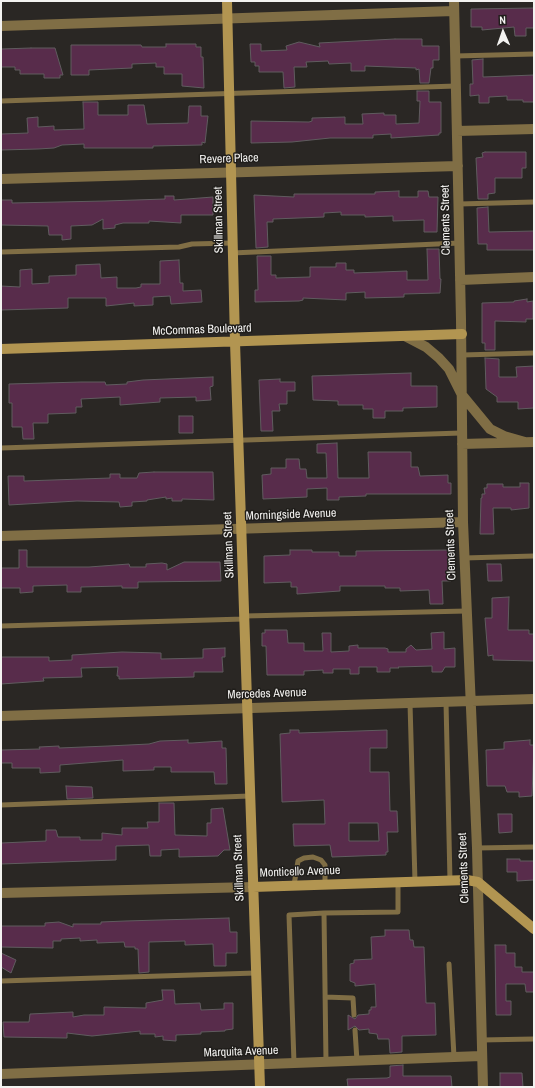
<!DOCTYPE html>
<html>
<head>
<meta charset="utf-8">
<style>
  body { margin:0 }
  #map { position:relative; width:535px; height:1088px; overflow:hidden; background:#2a2724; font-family:"Archivo Narrow",sans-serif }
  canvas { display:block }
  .frame { position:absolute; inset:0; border:2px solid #f3f2f0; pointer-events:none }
  .north { position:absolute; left:483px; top:12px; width:40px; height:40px; -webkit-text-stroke:3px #201e1b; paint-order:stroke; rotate:358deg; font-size:11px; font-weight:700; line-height:16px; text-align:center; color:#f3f2f0 }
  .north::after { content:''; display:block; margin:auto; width:14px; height:18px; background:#f3f2f0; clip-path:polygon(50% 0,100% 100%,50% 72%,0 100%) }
</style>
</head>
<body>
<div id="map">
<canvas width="535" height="1088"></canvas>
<div class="frame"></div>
<div class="north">N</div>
</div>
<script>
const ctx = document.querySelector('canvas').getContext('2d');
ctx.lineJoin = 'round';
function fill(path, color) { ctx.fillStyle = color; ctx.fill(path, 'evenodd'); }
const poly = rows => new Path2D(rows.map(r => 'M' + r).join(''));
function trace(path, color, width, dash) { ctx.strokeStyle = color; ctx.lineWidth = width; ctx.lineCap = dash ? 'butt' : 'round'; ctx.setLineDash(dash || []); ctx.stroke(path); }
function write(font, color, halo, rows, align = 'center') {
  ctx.font = font + ' "Archivo Narrow",sans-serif'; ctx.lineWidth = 3; ctx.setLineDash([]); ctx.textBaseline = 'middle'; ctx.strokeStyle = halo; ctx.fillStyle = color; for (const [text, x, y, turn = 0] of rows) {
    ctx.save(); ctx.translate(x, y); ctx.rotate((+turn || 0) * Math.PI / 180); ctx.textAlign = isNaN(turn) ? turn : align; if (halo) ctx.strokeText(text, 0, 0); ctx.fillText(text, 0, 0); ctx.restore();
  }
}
const building = poly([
  [534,8,534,28,526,28,526,36,515,36,514,27,482,30,482,27,471,27,471,9,534,8],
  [395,39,422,39,422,46,439,46,439,60,433,60,433,68,431,68,429,83,420,83,419,69,416,70,416,68,365,66,365,71,351,71,351,63,329,64,328,61,306,62,307,67,294,67,295,87,284,88,283,72,259,72,259,66,255,66,255,62,251,62,250,44,261,44,261,51,287,50,286,46,299,42,320,47,319,43,395,39],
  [166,44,196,44,196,47,201,47,201,57,203,57,204,88,182,86,182,74,164,74,164,67,156,67,156,63,132,64,132,68,89,70,89,75,71,75,71,45,141,45,142,47,166,47,166,44],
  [31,48,55,48,63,75,60,75,60,78,44,78,44,74,20,74,20,70,15,70,15,67,1,67,1,49,31,48],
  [483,59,483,77,534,75,534,102,523,102,523,100,507,100,507,96,489,97,489,103,479,103,479,95,470,96,470,84,473,84,472,60,483,59],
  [417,91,429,91,429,102,441,102,441,133,439,133,439,135,391,138,391,134,373,135,373,138,330,138,292,142,251,143,251,121,309,122,312,121,312,118,345,117,345,124,363,124,362,114,384,113,384,115,396,115,396,124,419,123,420,101,417,101,417,91],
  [83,102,98,102,98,115,128,115,128,105,144,105,147,124,188,123,189,106,201,106,201,116,208,116,205,143,202,142,202,145,153,146,153,148,84,148,84,144,62,145,54,148,38,149,1,150,1,134,28,133,27,118,38,117,38,127,54,126,54,130,84,129,83,102],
  [485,152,526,152,526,168,522,168,522,178,495,178,495,193,488,194,488,199,478,199,476,158,483,157,482,153,485,152],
  [399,191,399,197,418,197,418,191,428,191,429,197,438,197,437,232,424,232,424,220,393,221,393,216,365,217,365,215,341,215,341,212,324,213,324,217,273,219,273,222,267,222,268,247,256,248,254,195,294,197,294,194,375,194,375,192,399,191],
  [165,196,174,196,174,200,213,197,213,215,181,215,181,223,149,221,149,223,123,223,115,225,115,228,103,229,103,219,92,225,71,226,71,239,62,240,62,235,49,235,48,226,1,225,1,200,12,200,12,203,105,201,165,199,165,196],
  [488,207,489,232,534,231,534,250,487,250,487,244,478,244,477,208,488,207],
  [427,249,439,249,440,279,441,279,440,293,404,294,404,297,365,298,365,292,346,293,346,300,303,298,303,300,299,301,255,302,255,290,258,290,257,256,271,256,271,275,276,275,276,278,310,277,310,267,336,267,336,263,346,263,346,270,354,270,354,273,407,271,407,280,428,280,427,249],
  [179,260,180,283,183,283,183,291,201,290,202,302,171,304,170,296,153,297,153,305,134,306,134,303,106,306,106,298,68,298,68,308,1,310,1,286,20,287,20,270,32,269,32,284,49,283,49,276,76,275,76,265,100,264,101,278,117,277,117,288,136,288,141,287,141,284,160,284,160,261,179,260],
  [527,299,527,302,533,301,533,319,526,319,526,322,495,321,495,350,485,350,485,343,482,343,482,303,514,302,514,301,527,299],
  [485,358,499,359,499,377,517,377,516,367,534,366,534,408,518,409,518,402,497,402,497,397,486,389,485,358],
  [411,373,411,386,437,386,437,407,403,408,403,411,385,411,385,418,373,418,373,409,363,409,363,405,338,405,338,401,313,400,312,376,411,373],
  [213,377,213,386,210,387,211,400,196,401,196,397,160,398,160,402,120,405,120,397,81,399,82,407,76,407,76,413,48,414,48,423,33,423,34,439,23,439,22,427,12,427,12,403,9,403,9,384,81,382,105,382,106,385,127,384,127,382,143,380,213,377],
  [280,379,280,382,295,382,295,391,287,391,287,404,279,404,280,411,272,411,273,431,261,431,259,380,280,379],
  [179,416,193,416,193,433,179,433,179,416],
  [337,443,338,478,369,478,368,452,411,452,411,467,418,467,420,476,448,475,448,483,451,483,451,494,366,494,366,496,339,497,339,500,327,500,327,488,307,489,307,497,263,499,262,475,271,474,271,468,286,468,286,459,299,459,300,469,306,469,307,478,327,478,326,453,317,453,317,444,337,443],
  [154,472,213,472,214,500,182,499,182,501,172,501,172,498,166,499,166,497,147,500,147,501,132,502,132,506,120,507,119,502,77,501,9,505,8,476,24,476,24,481,110,478,110,474,120,474,120,478,137,478,139,473,154,472],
  [520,483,529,483,529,508,511,510,511,508,493,508,494,534,480,534,481,498,482,498,482,494,485,494,484,488,487,488,487,484,503,484,503,487,520,487,520,483],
  [19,550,27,550,27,567,89,567,129,564,130,567,146,567,146,564,162,563,167,564,167,570,184,562,220,562,221,581,138,582,138,588,122,588,122,586,81,587,81,592,67,592,67,585,33,586,33,592,20,593,20,588,1,588,1,568,19,568,19,550],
  [290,550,312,550,312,552,339,552,339,556,356,556,356,551,450,550,451,581,442,581,443,604,430,604,429,590,400,591,400,588,385,588,385,586,340,586,340,591,297,594,297,587,291,587,291,582,264,583,264,556,290,555,290,550],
  [487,564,501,564,502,581,488,581,487,564],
  [509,597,508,630,529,630,529,634,534,634,534,661,493,660,493,655,488,656,485,618,492,618,492,598,509,597],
  [265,630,287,630,288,643,304,643,304,651,323,651,322,633,331,633,331,652,349,651,349,646,358,645,358,648,385,648,388,649,388,652,406,652,406,649,411,645,416,650,432,649,431,633,444,632,444,649,455,648,455,667,445,667,442,672,432,672,432,666,398,667,399,668,390,668,390,672,377,672,377,667,359,667,359,674,350,674,350,669,333,669,333,673,323,673,323,670,304,671,304,675,267,675,266,646,262,646,262,633,265,633,265,630],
  [225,648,225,657,222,657,223,672,194,672,194,677,119,679,119,676,117,676,118,667,81,668,82,677,43,678,44,681,1,684,1,657,49,657,49,661,72,660,72,655,122,652,161,653,161,659,203,658,203,649,225,648],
  [290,730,299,730,299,733,387,730,387,748,370,748,370,772,389,772,390,811,397,811,398,832,387,832,388,852,386,852,386,855,332,857,330,845,294,846,293,824,325,824,324,800,282,802,280,734,290,733,290,730],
  [349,823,378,823,379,841,349,841,349,823],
  [188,740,188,743,192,743,222,741,222,748,226,748,227,784,215,784,214,772,171,772,171,767,154,767,154,770,123,771,123,760,60,765,60,772,40,773,40,768,12,768,12,763,1,763,1,750,40,749,39,747,59,746,59,748,108,746,149,744,160,741,188,740],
  [530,740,530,745,534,745,532,796,519,797,519,792,507,792,505,786,487,786,486,750,504,749,504,742,530,740],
  [66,786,92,787,93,798,67,799,66,786],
  [159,803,174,803,175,835,207,836,207,823,211,823,211,809,223,808,230,850,224,850,218,856,179,857,179,849,161,850,161,856,150,856,149,845,116,846,116,860,1,864,1,843,46,841,46,830,56,830,58,837,80,837,80,840,102,840,102,833,122,835,122,828,148,828,147,822,159,822,159,803],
  [498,814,512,814,512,832,499,833,498,814],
  [507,859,520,859,520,861,534,861,534,880,517,881,517,872,507,872,507,859],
  [229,918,230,932,237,932,237,953,226,953,226,966,214,966,213,944,185,945,185,941,149,942,149,972,139,973,138,949,135,949,135,947,125,947,124,942,97,943,97,940,80,941,80,938,61,939,61,941,53,941,53,948,1,947,1,926,45,926,45,923,59,922,73,927,73,924,101,924,101,922,125,921,229,918],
  [385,930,409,930,410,940,413,940,414,947,424,947,426,1003,435,1003,436,1035,402,1036,402,1052,390,1053,389,1039,378,1039,377,1034,369,1033,369,1029,359,1030,355,1026,348,1030,348,1015,355,1019,358,1015,369,1014,369,1010,371,1010,371,1007,376,1007,375,984,355,986,355,983,350,981,350,964,354,963,354,960,372,959,371,937,385,936,385,930],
  [495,945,506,945,506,953,515,953,515,967,522,967,522,972,534,972,534,992,526,992,525,984,506,984,506,1001,511,1001,511,1015,496,1015,495,945],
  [1,953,16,960,11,973,1,967,1,953],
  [162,990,174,990,175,1004,200,1003,201,1010,224,1009,224,1003,233,1003,233,1029,225,1030,225,1031,201,1032,201,1034,176,1035,176,1041,163,1040,163,1036,155,1037,155,1034,140,1034,140,1031,92,1036,67,1033,67,1038,4,1037,3,1022,29,1022,30,1014,73,1012,73,1017,84,1015,104,1015,104,1007,146,1008,146,1003,163,1000,162,990],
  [403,1065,403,1076,451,1076,452,1087,348,1087,347,1079,387,1078,390,1077,390,1066,403,1065],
  [500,1073,522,1073,523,1087,500,1087,500,1073]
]);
fill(building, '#582c4b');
trace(building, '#605c5f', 1);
trace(poly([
  [455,56,534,54],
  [1,101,456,86],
  [459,204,534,202],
  [1,252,179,247,192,244,232,243],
  [232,253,460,243],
  [462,355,534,353],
  [1,448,461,433],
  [464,558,534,556],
  [244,616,467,611],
  [1,626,244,619],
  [446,702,450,881],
  [410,703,415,882],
  [1,805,250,796],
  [477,848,534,847],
  [294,885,298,861,304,858,313,857,321,860,325,865,325,885],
  [449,964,454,1057],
  [1,981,256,973],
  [325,997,353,998,354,1015],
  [355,1030,357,1061],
  [481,1040,534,1039],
  [326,1062,324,913,398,912,398,882],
  [294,1063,289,915,324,913]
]), '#806e45', 5);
trace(poly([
  [454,1,461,320,463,522,477,848,483,1087],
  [1,26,454,11],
  [457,131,534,129],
  [1,179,458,166],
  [460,280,534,277],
  [405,336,426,347,439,358,449,369,462,395,490,429,504,436,525,442],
  [462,444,534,442],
  [1,536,463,522],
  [1,716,534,699],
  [1,893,253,887],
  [1,1074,481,1056]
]), '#806e45', 10);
trace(poly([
  [227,1,235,342,260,1087],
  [1,349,462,334],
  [253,887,467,880,478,882,534,929]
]), '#b29551', 10);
write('12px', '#f3f2f0', '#201e1b', [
  ["Revere Place",229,159,-2],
  ["Skillman Street",219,220,-91],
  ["Clements Street",446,220,-91],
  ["McCommas Boulevard",202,330,-2],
  ["Morningside Avenue",291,515,-2],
  ["Skillman Street",229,545,-92],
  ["Clements Street",451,545,-92],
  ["Mercedes Avenue",267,694,-2],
  ["Skillman Street",239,868,-92],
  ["Clements Street",464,868,-92],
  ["Monticello Avenue",300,872,-2],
  ["Marquita Avenue",241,1052,-2]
]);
</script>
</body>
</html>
